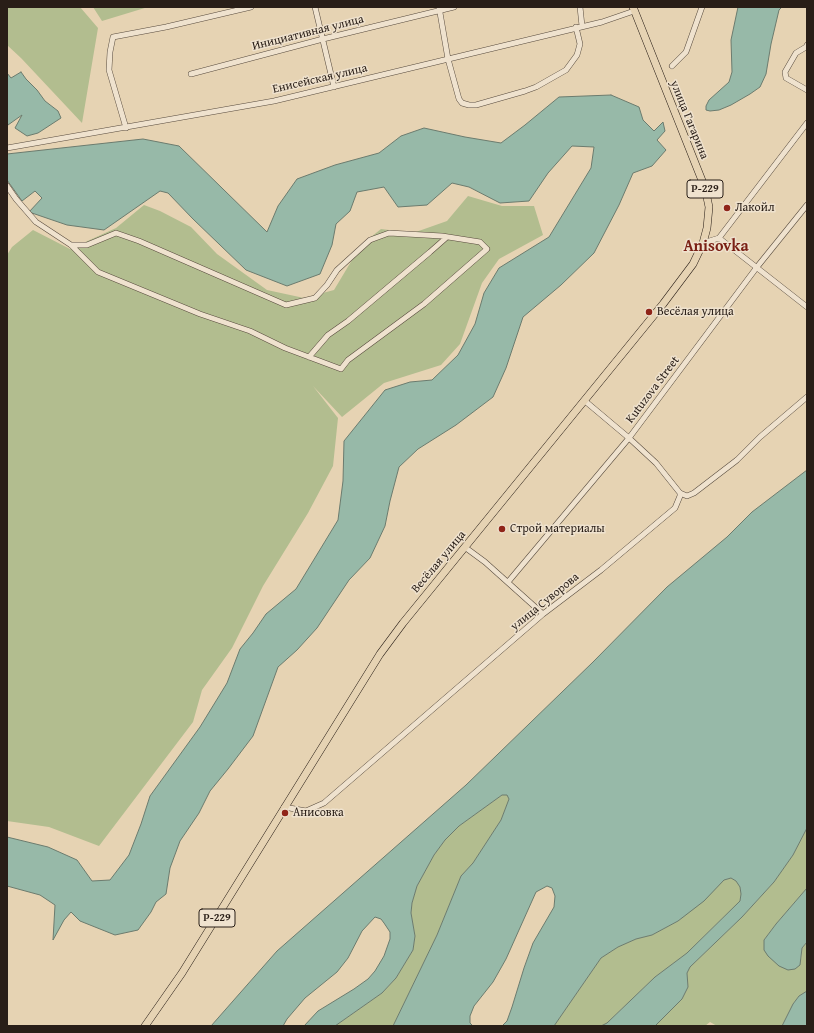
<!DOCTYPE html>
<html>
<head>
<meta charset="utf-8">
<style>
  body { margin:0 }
  #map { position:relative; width:814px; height:1033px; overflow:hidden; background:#e6d3b3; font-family:"Gentium Book Plus",serif }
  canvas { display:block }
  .frame { position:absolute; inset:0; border:8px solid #291e17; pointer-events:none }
</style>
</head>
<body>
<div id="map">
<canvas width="814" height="1033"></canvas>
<div class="frame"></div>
</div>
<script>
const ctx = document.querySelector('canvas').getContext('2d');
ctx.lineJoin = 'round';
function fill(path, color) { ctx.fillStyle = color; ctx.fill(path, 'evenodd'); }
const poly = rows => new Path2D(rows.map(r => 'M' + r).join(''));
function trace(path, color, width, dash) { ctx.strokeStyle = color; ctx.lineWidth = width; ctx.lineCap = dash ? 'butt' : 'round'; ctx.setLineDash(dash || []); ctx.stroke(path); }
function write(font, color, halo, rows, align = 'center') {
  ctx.font = font + ' "Gentium Book Plus",serif'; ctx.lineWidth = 3; ctx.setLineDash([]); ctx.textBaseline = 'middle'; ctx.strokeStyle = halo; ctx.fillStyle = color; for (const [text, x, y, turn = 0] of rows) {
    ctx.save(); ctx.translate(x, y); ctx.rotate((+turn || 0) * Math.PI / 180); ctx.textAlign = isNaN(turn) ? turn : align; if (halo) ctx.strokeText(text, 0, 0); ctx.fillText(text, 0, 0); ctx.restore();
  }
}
fill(poly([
  [7,7,80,7,98,28,82,123,21,58,7,45],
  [93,7,148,7,102,21],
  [468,196,502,206,534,206,543,235,499,259,482,283,460,344,441,365,384,383,342,417,313,386,338,418,333,466,308,513,263,586,232,648,202,690,193,722,99,846,49,827,7,821,7,255,12,247,33,230,70,249,116,228,144,205,160,211,191,227,217,254,267,290,304,298,334,290,361,245,381,229,413,233,447,221],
  [502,795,508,795,509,799,501,820,473,863,461,876,437,935,393,1026,335,1026,382,993,396,978,413,950,415,936,411,913,412,903,417,886,434,855,445,840,459,826],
  [807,828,807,888,776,924,764,940,801,959,802,948,807,942,807,991,799,996,793,1004,782,1026,717,1026,710,1022,705,1026,655,1026,682,999,688,987,687,973,690,967,742,917,774,882,793,855],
  [731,878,736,881,740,887,741,894,740,901,687,953,655,977,607,1023,601,1026,554,1026,601,958,618,947,636,939,652,935,678,921,724,880]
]), '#b2bd8f');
const water = poly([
  [738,7,782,7,779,10,771,44,766,74,760,87,750,94,731,105,719,110,710,111,706,110,706,106,709,100,729,82,732,72,731,40,738,7],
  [21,72,26,79,37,90,45,101,58,111,61,118,38,133,27,136,15,128,22,115,8,125,7,121,7,73,11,78,21,72],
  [611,95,639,107,643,120,654,131,663,122,665,131,657,140,666,150,652,166,633,173,619,205,594,253,561,285,523,317,506,368,493,397,456,425,418,449,399,467,390,501,385,526,370,558,349,580,317,628,297,650,278,667,253,736,228,769,210,791,199,813,180,841,170,868,166,894,156,902,151,912,138,930,115,935,80,921,71,912,64,920,53,940,55,905,40,895,7,886,7,837,48,847,77,860,92,881,110,880,129,855,141,824,150,796,200,727,227,683,240,649,253,633,266,614,296,589,338,520,343,481,344,441,385,390,410,382,432,380,458,355,475,324,484,293,499,268,549,237,591,168,594,147,572,146,548,173,529,201,500,203,469,187,452,183,427,205,398,207,384,187,357,192,350,211,336,224,332,245,320,274,287,286,246,270,193,219,168,193,160,191,104,230,67,225,29,212,42,198,35,191,22,201,7,180,7,154,143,139,179,146,267,232,278,206,297,179,335,165,379,153,401,136,424,128,465,137,501,143,525,125,559,97,611,95],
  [807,470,807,828,793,855,774,882,742,917,690,967,687,973,688,987,682,999,655,1026,601,1026,607,1023,655,977,687,953,740,901,741,894,740,887,736,881,731,878,724,880,704,901,678,921,652,935,636,939,618,947,601,958,554,1026,502,1026,507,1021,512,1007,524,968,533,943,554,907,555,896,552,888,547,886,536,892,506,959,493,982,474,1006,470,1016,470,1023,473,1026,393,1026,437,935,461,876,473,863,501,820,509,799,507,795,502,795,459,826,445,840,434,855,417,886,412,903,411,913,415,936,413,950,396,978,382,993,335,1026,304,1026,318,1011,354,989,368,979,375,971,384,956,390,939,390,932,384,923,381,919,375,917,362,931,348,958,337,972,305,998,287,1019,283,1026,211,1026,277,951,466,785,593,662,667,587,727,537,752,512,807,470],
  [807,888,807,942,802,948,800,965,795,969,788,970,779,966,768,956,764,950,764,940,776,924,807,888],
  [807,991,807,1026,782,1026,793,1004,799,996,807,991]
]);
fill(water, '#97b9a8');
trace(water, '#6b7b6e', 1);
const minor = poly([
  [315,7,334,87],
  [439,7,448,59,459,99,462,103,469,105,476,105,525,91,536,87,566,70,577,55,580,44,576,27],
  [580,7,582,26],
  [807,45,806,47,796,53,785,72,786,78,807,90],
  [672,66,686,52,702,7],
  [191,74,323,39,454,7],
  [126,128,109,70,110,52,113,37,166,27,251,7],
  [7,148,274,101,602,22,634,11],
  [7,186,16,199,36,222,71,245,98,272,200,314,250,331,285,348,341,369,348,360,424,304,487,249,480,242,442,236,389,233,370,240,337,270,327,285,315,298,286,305,139,241,116,233,87,245,71,245],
  [719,238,807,307],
  [703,243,719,238,807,123],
  [309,357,328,335,348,321,430,252,447,237],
  [585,401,629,438,656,463,680,493],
  [680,493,687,496,694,493,737,460,760,437,807,397],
  [466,548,485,562,543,614],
  [508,582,629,438,757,267,807,205],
  [284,807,306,811,324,803,543,614,601,570,675,508,680,496,680,493]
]);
const major = poly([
  [145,1026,182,973,380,654,403,623,663,304,693,264,703,243,707,228,709,207,705,188,633,7]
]);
trace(minor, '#584b3e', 6);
trace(major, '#291e17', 8);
trace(minor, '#efe2ce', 5);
trace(major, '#e6d3b3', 7);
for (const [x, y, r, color] of [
  [727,208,4,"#8f2418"],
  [649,312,4,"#8f2418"],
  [502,529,4,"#8f2418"],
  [285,813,4,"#8f2418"]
]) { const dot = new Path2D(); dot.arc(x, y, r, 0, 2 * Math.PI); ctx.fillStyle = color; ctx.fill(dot); trace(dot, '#efe2ce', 1.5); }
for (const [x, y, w] of [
  [705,189,36],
  [217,918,36]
]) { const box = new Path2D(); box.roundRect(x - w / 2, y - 9, w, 18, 3); ctx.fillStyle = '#efe2ce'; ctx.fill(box); trace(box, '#291e17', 1); }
write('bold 11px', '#291e17', null, [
  ["Р-229",705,189],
  ["Р-229",217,918]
]);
write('12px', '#291e17', '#efe2ce', [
  ["Инициативная улица",308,33,-14],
  ["Енисейская улица",320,79,-13],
  ["улица Гагарина",689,120,68],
  ["Kutuzova Street",653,390,-53],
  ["Весёлая улица",439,562,-50],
  ["улица Суворова",545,602,-39]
]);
write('12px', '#291e17', '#efe2ce', [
  ["Лакойл",735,208],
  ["Весёлая улица",657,312],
  ["Строй материалы",510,529],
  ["Анисовка",293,813]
], 'left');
write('bold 16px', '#7a1f14', '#efe2ce', [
  ["Anisovka",716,247]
]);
</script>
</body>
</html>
